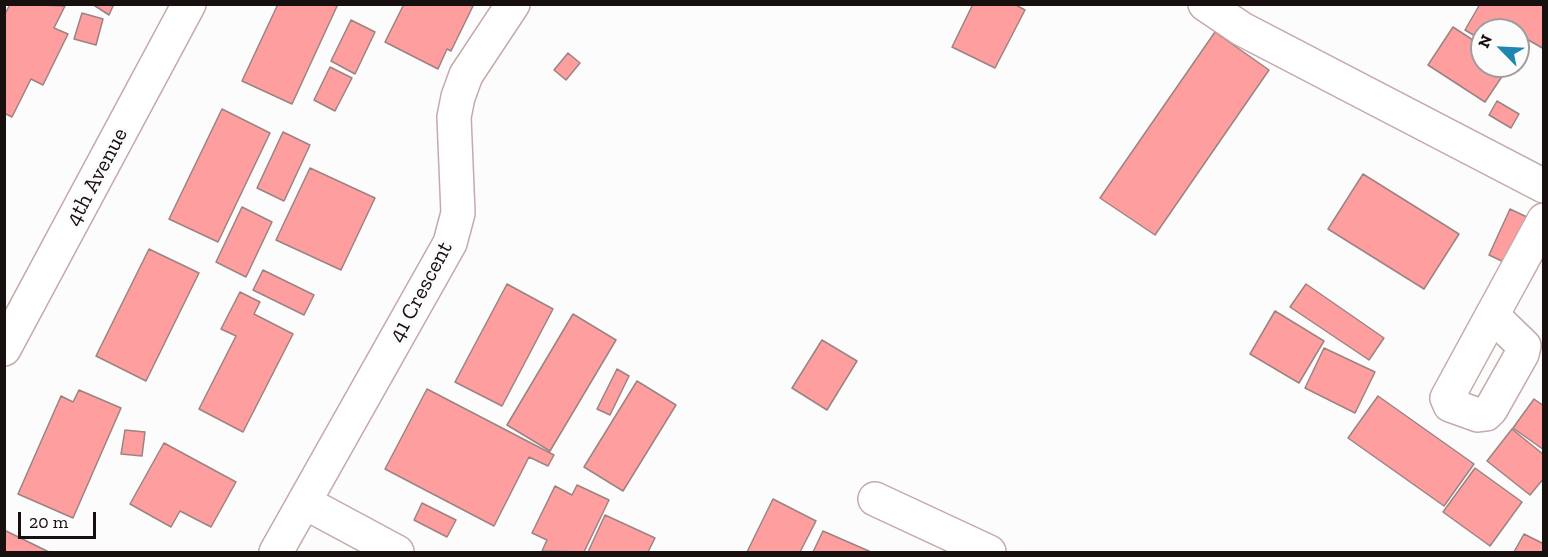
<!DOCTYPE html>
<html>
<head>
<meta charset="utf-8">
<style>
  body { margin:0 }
  #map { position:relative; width:1548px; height:557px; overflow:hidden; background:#fcfcfc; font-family:"Zilla Slab",serif }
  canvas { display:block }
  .frame { position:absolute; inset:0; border:6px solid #180f0f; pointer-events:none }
  .north { position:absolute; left:1470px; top:18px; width:60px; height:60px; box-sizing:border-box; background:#fcfcfc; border:2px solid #a19d9d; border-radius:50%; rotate:294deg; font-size:16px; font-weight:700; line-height:24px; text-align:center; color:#180f0f }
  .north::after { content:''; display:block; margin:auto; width:21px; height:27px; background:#1d87af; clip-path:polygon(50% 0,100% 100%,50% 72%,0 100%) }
  .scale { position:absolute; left:18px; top:512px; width:78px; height:27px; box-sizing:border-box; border:3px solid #180f0f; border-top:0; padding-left:8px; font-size:18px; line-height:21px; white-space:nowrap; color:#180f0f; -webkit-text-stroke:4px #fcfcfc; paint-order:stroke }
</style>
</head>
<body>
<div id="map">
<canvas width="1548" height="557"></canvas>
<div class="frame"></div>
<div class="north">N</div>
<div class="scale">20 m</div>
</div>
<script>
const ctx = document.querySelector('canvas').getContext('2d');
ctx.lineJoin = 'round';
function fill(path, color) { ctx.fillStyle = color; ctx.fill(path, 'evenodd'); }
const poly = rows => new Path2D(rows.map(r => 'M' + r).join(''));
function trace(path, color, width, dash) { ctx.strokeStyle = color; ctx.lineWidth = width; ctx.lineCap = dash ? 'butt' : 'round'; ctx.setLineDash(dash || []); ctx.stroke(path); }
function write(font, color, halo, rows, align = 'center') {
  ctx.font = font + ' "Zilla Slab",serif'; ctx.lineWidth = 6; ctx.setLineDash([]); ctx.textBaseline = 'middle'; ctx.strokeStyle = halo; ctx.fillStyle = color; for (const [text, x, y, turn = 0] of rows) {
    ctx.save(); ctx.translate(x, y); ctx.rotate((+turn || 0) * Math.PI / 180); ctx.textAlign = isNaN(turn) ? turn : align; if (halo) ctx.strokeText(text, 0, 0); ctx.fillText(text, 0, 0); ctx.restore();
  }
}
const building = poly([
  [10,4,65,6,54,28,68,34,43,85,31,79,12,117,4,113,4,16,10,4],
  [92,4,114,4,109,15,92,4],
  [278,4,338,4,292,104,242,81,278,4],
  [404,4,474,4,451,51,447,49,438,69,385,42,404,4],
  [973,4,1014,4,1025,10,995,68,952,47,973,4],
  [1480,4,1544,4,1544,49,1518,34,1518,30,1511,30,1502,25,1499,30,1482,30,1482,40,1465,30,1480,4],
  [82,13,103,19,96,45,74,39,82,13],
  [351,20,375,32,355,74,331,61,351,20],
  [1453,27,1482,46,1482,66,1509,66,1485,102,1428,65,1453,27],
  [1215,32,1269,70,1155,235,1100,198,1215,32],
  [568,53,580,63,566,80,554,70,568,53],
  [330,67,352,78,335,111,314,100,330,67],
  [1497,101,1519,114,1511,128,1489,115,1497,101],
  [222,109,270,133,218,242,169,219,222,109],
  [283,132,310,145,284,201,257,188,283,132],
  [310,168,375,198,341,270,276,240,310,168],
  [1363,174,1459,234,1424,289,1328,229,1363,174],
  [242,207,272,222,246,277,216,262,242,207],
  [1510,209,1529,218,1508,264,1489,255,1510,209],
  [149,249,199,273,146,381,96,356,149,249],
  [263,270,314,295,304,315,253,290,263,270],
  [507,284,553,309,502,406,455,382,507,284],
  [1306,284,1384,338,1369,360,1290,307,1306,284],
  [240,292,260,302,254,314,293,334,243,432,199,409,236,336,221,329,240,292],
  [1275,311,1324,341,1299,383,1250,354,1275,311],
  [573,314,616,340,550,451,507,425,573,314],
  [822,340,857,361,827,410,792,388,822,340],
  [1324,348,1375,372,1355,413,1305,388,1324,348],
  [617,369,629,376,610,415,597,409,617,369],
  [637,381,676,405,623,491,584,467,637,381],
  [427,389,554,455,548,466,529,457,494,526,385,469,427,389],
  [79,390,121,408,73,518,18,494,61,396,73,402,79,390],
  [1378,396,1474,464,1444,506,1348,438,1378,396],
  [1534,399,1544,406,1544,450,1513,428,1534,399],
  [1512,429,1544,455,1544,478,1530,495,1487,461,1512,429],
  [125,430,145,432,142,456,121,454,125,430],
  [164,443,236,482,211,527,180,511,171,527,130,504,164,443],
  [1475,468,1522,502,1490,546,1443,512,1475,468],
  [577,485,609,500,584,552,542,551,547,540,532,533,555,486,572,495,577,485],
  [773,499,816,521,800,552,747,552,773,499],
  [422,503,456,520,447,537,414,520,422,503],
  [605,515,655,538,648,552,588,552,605,515],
  [4,530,49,552,4,552,4,530],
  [823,531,871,552,813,552,823,531],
  [1524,534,1544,544,1544,552,1514,552,1524,534]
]);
fill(building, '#fe9e9e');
trace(building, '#9c8382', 1.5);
const minor = poly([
  [1205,4,1242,29,1544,186],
  [1492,315,1524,346,1522,354,1491,409,1486,414,1478,415,1450,405,1447,398,1544,220],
  [4,349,189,4],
  [875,499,989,552],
  [304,502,397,552],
  [276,552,450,243,458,213,454,117,458,97,466,75,513,4]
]);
trace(minor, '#c5aaa9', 36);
trace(minor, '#fff', 33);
write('22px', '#180f0f', '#fcfcfc', [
  ["4th Avenue",97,177,-62],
  ["41 Crescent",421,292,-62]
]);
</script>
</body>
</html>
